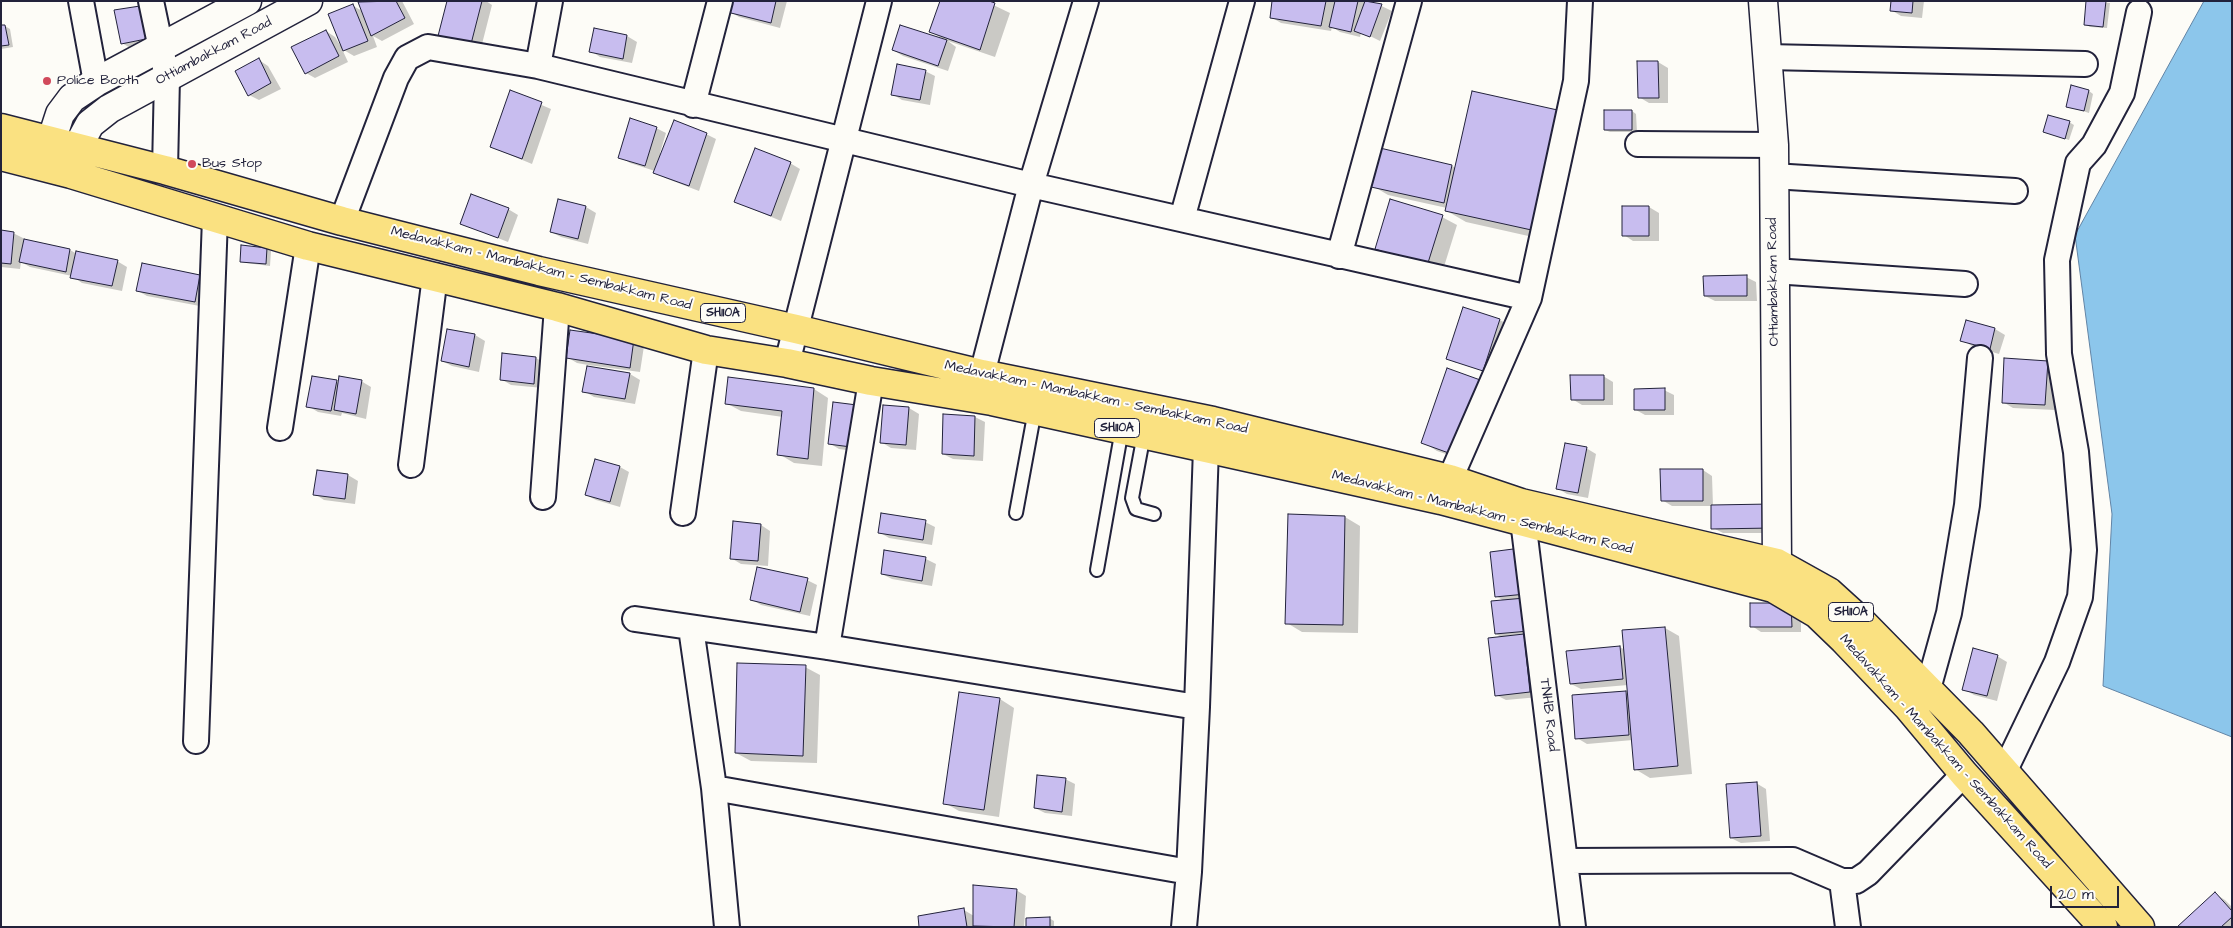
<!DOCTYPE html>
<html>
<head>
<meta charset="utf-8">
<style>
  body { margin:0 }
  #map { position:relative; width:2233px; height:928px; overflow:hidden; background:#fdfcf7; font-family:"Architects Daughter",sans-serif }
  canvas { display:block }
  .frame { position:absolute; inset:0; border:2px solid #22223b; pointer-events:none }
  .scale { position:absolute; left:2050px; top:886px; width:69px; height:22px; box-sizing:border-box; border:2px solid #22223b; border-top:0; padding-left:6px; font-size:15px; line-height:18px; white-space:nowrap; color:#22223b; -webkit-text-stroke:4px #fdfcf7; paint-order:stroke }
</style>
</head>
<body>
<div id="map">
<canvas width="2233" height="928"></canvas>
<div class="frame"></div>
<div class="scale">20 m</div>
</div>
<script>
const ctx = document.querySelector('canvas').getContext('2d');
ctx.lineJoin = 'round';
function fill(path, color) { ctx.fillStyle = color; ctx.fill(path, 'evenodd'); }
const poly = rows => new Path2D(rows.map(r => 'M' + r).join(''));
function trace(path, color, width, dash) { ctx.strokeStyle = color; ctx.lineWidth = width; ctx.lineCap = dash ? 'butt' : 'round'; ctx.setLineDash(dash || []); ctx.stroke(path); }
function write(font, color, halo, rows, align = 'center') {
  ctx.font = font + ' "Architects Daughter",sans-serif'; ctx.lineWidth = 4; ctx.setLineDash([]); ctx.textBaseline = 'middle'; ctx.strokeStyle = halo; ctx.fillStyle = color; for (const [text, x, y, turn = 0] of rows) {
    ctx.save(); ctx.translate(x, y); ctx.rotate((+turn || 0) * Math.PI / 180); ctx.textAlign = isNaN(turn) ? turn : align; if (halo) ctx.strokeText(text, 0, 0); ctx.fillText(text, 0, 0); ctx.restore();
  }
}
const water = poly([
  [2204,1,2232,1,2232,737,2103,686,2112,514,2075,235,2204,1]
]);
fill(water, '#8cc6eb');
trace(water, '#6284a5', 1);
fill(poly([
  [361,1,402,1,414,24,382,41,373,36,377,47,354,56,342,49,348,62,315,78,306,73,326,31,335,37,340,45,341,44,352,5,362,11,359,3],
  [448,1,486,1,492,5,481,48,449,41,440,35],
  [731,1,787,1,780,28,739,17,729,11],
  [985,1,1010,13,995,57,948,41,956,47,948,71,903,56,893,50,945,40,931,32],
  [1274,1,1371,1,1392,11,1380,41,1364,33,1364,35,1361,33,1360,37,1340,32,1332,27,1331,31,1281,23,1271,17],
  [1892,1,1924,1,1922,18,1901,16,1891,10],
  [2088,1,2110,3,2107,28,2090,27,2085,24],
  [140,7,156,44,132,49,122,43],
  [5,26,10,29,13,47,1,49,1,27],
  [627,36,637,42,632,63,600,57,591,51],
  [259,60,268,66,281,89,259,100,249,95],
  [1658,62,1668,68,1668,103,1649,103,1639,97],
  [925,71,935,76,930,105,902,100,892,94],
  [2089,91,2093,94,2089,113,2067,106],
  [511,92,551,109,532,164,491,147],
  [1632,111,1636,114,1637,132,1610,132,1605,130],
  [1562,112,1581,123,1555,242,1466,222,1447,211,1447,208,1388,195,1373,186,1452,166,1456,168],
  [2069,122,2074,125,2069,140,2045,132],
  [656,128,666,133,660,153,662,154,706,134,716,139,699,191,665,178,655,171,630,163,620,157],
  [790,163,800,169,781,221,736,202],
  [586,207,596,213,588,244,561,237,551,232],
  [1649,207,1659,213,1659,241,1633,241,1624,235],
  [508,209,518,215,508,242,462,224],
  [1442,217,1457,225,1442,273,1391,257,1377,249],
  [1,232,13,233,23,238,23,240,70,250,77,254,117,261,127,267,122,291,82,283,72,276,30,267,21,262,20,269,1,267],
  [267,249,271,251,270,266,246,263,241,261],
  [142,265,200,276,210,281,205,307,147,296,138,291],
  [1746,277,1756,282,1757,301,1715,301,1705,296],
  [1464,308,1500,320,1510,326,1490,372,1456,361,1456,363,1447,358],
  [1967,321,1995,329,2005,335,1999,354,1972,346,1962,340],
  [448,330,475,335,485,341,479,372,452,366,442,361],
  [634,340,644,346,640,372,588,365,588,367,630,374,640,380,635,404,594,397,584,391,588,365,577,363,567,357],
  [503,355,536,358,546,364,543,388,511,385,501,379],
  [2047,362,2057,368,2055,410,2013,408,2003,402],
  [1603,376,1613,382,1613,405,1582,405,1572,399],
  [361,381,371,387,366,419,342,413,341,416,318,412,308,406,336,382,339,383],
  [814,389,828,398,822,466,794,463,779,454,783,417,741,411,726,403],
  [1497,390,1472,463,1437,451,1423,442],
  [1664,390,1674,395,1674,415,1645,415,1636,410],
  [834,403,861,452,839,449,829,443],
  [909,408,919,414,916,450,891,448,881,442],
  [975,417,985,422,983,461,953,459,943,454],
  [1586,448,1596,454,1588,498,1567,494,1557,488],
  [620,467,629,472,620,507,596,500,586,495],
  [1703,470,1712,476,1713,506,1782,533,1723,533,1713,528,1713,506,1672,506,1662,500],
  [318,471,348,475,358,481,355,504,324,500,315,494],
  [1289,516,1345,517,1360,526,1358,633,1302,632,1287,623],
  [925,522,935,527,932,545,889,538,879,532],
  [761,525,770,531,768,566,741,564,731,558],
  [886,552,926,559,936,564,932,586,892,579,882,574],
  [1530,555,1539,697,1506,700,1496,695,1503,638,1496,634,1504,601,1496,596],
  [807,580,817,585,810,616,761,605,751,599],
  [1801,610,1801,632,1761,632,1752,626],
  [1665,628,1679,636,1692,774,1650,778,1635,769,1633,740,1587,744,1577,738,1625,692,1629,695,1628,685,1581,689,1571,684,1620,647,1625,650],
  [1997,656,2007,662,1997,701,1974,695,1964,689],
  [805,667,820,675,817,763,751,761,736,753],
  [1000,699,1014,708,999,817,959,811,945,803],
  [1065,779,1075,784,1072,816,1045,813,1035,808],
  [1756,783,1766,789,1770,841,1741,843,1731,838],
  [1016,890,1026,896,1024,927,921,927,964,910,974,916],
  [2215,894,2225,900,2232,907,2232,927,2179,927],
  [1049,918,1054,921,1054,927,1028,927]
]), '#0003');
const building = poly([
  [396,1,405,18,371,36,358,2,396,1],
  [447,1,482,1,471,44,438,36,447,1],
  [730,1,776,1,771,23,727,12,730,1],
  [940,1,989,1,995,3,980,50,929,32,940,1],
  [1272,1,1326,1,1321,26,1270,18,1272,1],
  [1335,1,1358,1,1351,32,1329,27,1335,1],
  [1365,1,1382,4,1370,37,1354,31,1365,1],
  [1891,1,1913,1,1912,13,1890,11,1891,1],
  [2086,1,2106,1,2103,27,2084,25,2086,1],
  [353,4,368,41,343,51,328,14,353,4],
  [140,6,146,39,121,44,114,10,140,6],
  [1,25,5,25,9,45,1,46,1,25],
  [900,25,947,40,938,66,892,50,900,25],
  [594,28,627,35,623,59,589,52,594,28],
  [326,30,339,56,305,74,291,47,326,30],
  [259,58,271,83,248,96,235,71,259,58],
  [1637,61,1658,61,1659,98,1638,98,1637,61],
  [897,64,926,70,920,100,891,95,897,64],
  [2071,85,2089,90,2084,111,2066,107,2071,85],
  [510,90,542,102,522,159,490,147,510,90],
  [1472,91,1562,111,1536,231,1445,211,1472,91],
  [1604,110,1632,110,1632,130,1604,130,1604,110],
  [2048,115,2070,121,2065,139,2043,132,2048,115],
  [630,118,657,127,645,166,618,158,630,118],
  [674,120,707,133,689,186,653,173,674,120],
  [755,148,791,162,771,216,734,202,755,148],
  [1380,148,1452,165,1444,203,1371,187,1380,148],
  [471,194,509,208,498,238,460,224,471,194],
  [558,199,586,206,578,239,550,232,558,199],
  [1390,199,1443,215,1427,266,1375,249,1390,199],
  [1622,206,1649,206,1649,236,1622,236,1622,206],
  [1,230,14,232,11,264,1,263,1,230],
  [24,239,70,249,66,272,19,262,24,239],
  [241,245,267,248,266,264,240,262,241,245],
  [76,251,118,260,112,286,70,278,76,251],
  [142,263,200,275,195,302,136,291,142,263],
  [1747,275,1747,296,1704,296,1703,276,1747,275],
  [1463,307,1500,319,1483,371,1446,359,1463,307],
  [1966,320,1995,328,1990,349,1960,341,1966,320],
  [447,329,475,334,469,367,441,361,447,329],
  [570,330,634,339,630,368,566,358,570,330],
  [502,353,536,357,534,384,500,380,502,353],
  [2004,358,2048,361,2045,405,2002,403,2004,358],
  [587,366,630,373,625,399,582,392,587,366],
  [1447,368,1483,381,1457,456,1421,443,1447,368],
  [1570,375,1604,375,1604,400,1571,400,1570,375],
  [312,376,337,380,331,411,306,407,312,376],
  [339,376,362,380,356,414,334,410,339,376],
  [728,377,814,388,808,459,777,455,782,411,725,404,728,377],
  [1665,388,1665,410,1634,410,1634,389,1665,388],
  [833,402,857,405,851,447,828,444,833,402],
  [883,405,909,407,906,445,880,443,883,405],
  [943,414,975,416,974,456,942,454,943,414],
  [1565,443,1587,447,1578,493,1556,489,1565,443],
  [595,459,620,466,610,502,585,495,595,459],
  [1660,469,1703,469,1703,501,1661,501,1660,469],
  [317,470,348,474,345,499,313,495,317,470],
  [1772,504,1773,528,1711,529,1711,505,1772,504],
  [881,513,926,520,923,540,878,533,881,513],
  [1288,514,1345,516,1343,625,1285,624,1288,514],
  [733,521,761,524,758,561,730,559,733,521],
  [1521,548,1526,594,1495,597,1490,552,1521,548],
  [884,550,926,557,922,581,881,574,884,550],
  [757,567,808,578,800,612,750,600,757,567],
  [1525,598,1529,631,1495,634,1491,601,1525,598],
  [1750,603,1791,603,1792,627,1750,627,1750,603],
  [1665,627,1678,766,1634,770,1622,630,1665,627],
  [1524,634,1530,692,1495,696,1488,638,1524,634],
  [1620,646,1623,679,1570,684,1566,651,1620,646],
  [1973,648,1998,655,1987,696,1962,690,1973,648],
  [737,663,806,665,803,756,735,753,737,663],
  [1626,691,1629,735,1575,739,1572,695,1626,691],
  [959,692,1000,698,984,810,943,804,959,692],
  [1037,775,1066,778,1062,812,1034,808,1037,775],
  [1757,782,1761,836,1730,838,1726,784,1757,782],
  [973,885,1017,889,1014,927,973,926,973,885],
  [2215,892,2232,911,2232,917,2221,927,2177,927,2215,892],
  [964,908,967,927,919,927,918,916,964,908],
  [1050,917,1050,927,1026,927,1026,918,1050,917]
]);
fill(building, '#c8bdef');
trace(building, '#22223b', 1);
const lane = poly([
  [1144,434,1132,498,1136,509,1154,514],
  [1016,513,1035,410],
  [1097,570,1122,429]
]);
const street = poly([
  [81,1,96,82],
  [151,1,167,77,165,170],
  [1767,57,2085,64],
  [538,66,550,1],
  [693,105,720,1],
  [1638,144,1774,145],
  [1773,176,2015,191],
  [1182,219,1242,1],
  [342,221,396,78,407,58,428,47,538,66,1031,185,1529,298],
  [1339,256,1409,1],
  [1774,271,1965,284],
  [787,363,879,1],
  [982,374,1031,185,1086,1],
  [280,428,308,246],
  [411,465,435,276],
  [1450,479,1529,298,1576,81,1580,1],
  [543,497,557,307],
  [1521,504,1573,927],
  [683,513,706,350],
  [635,619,827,647,1197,707],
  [691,628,714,788,727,927],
  [827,647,871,381],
  [1928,689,1949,613,1967,505,1980,358],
  [196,741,215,218],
  [2005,770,2057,662,2080,597,2084,550,2076,452,2059,354,2057,260,2078,163,2094,145,2122,93,2139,12],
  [714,788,1189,872],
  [1566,861,1793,860,1842,881,1856,881,1868,873,1964,774],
  [1842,881,1848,927],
  [1184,927,1189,872,1197,707,1206,448]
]);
const secondary = poly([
  [1763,1,1774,145,1777,563],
  [44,163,60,114,72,98,96,82,247,1],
  [72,171,77,148,90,124,109,109,308,1]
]);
const primary = poly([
  [1,128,165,170,342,221,539,271,796,329,982,374,1213,421,1450,479,1521,503,1777,563,1829,592,1862,622,1971,733,2140,927],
  [1,156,71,174,308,246,557,307,706,350,787,363,871,381,992,401,1206,448,1441,500,1773,588,1817,614,1844,640,1908,707,1964,774,2103,927]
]);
trace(lane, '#22223b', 16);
trace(street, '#22223b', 28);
trace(secondary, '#22223b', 31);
trace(primary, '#22223b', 31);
trace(lane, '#fdfcf7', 12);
trace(street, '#fdfcf7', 24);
trace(secondary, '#fdfcf7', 28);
trace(primary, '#fae181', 28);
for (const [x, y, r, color] of [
  [47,81,5,"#d1495b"],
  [192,164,5,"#d1495b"]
]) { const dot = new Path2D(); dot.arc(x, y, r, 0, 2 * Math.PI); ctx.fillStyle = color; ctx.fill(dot); trace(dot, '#fdfcf7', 2); }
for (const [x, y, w] of [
  [723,313,45],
  [1117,428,45],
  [1851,612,45]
]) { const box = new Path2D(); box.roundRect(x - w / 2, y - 9.5, w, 19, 4); ctx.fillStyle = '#fdfcf7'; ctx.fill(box); trace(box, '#22223b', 1); }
write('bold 12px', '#22223b', null, [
  ["SH110A",723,313],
  ["SH110A",1117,428],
  ["SH110A",1851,612]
]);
write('14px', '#22223b', '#fdfcf7', [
  ["Ottiambakkam Road",214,52,-28],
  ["Medavakkam - Mambakkam - Sembakkam Road",541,269,14],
  ["Ottiambakkam Road",1774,282,-91],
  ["Medavakkam - Mambakkam - Sembakkam Road",1096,398,12],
  ["Medavakkam - Mambakkam - Sembakkam Road",1482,513,14],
  ["TNHB Road",1548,715,83],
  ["Medavakkam - Mambakkam - Sembakkam Road",1945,752,48]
]);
write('14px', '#22223b', '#fdfcf7', [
  ["Police Booth",57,81],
  ["Bus Stop",202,164]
], 'left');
</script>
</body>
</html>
